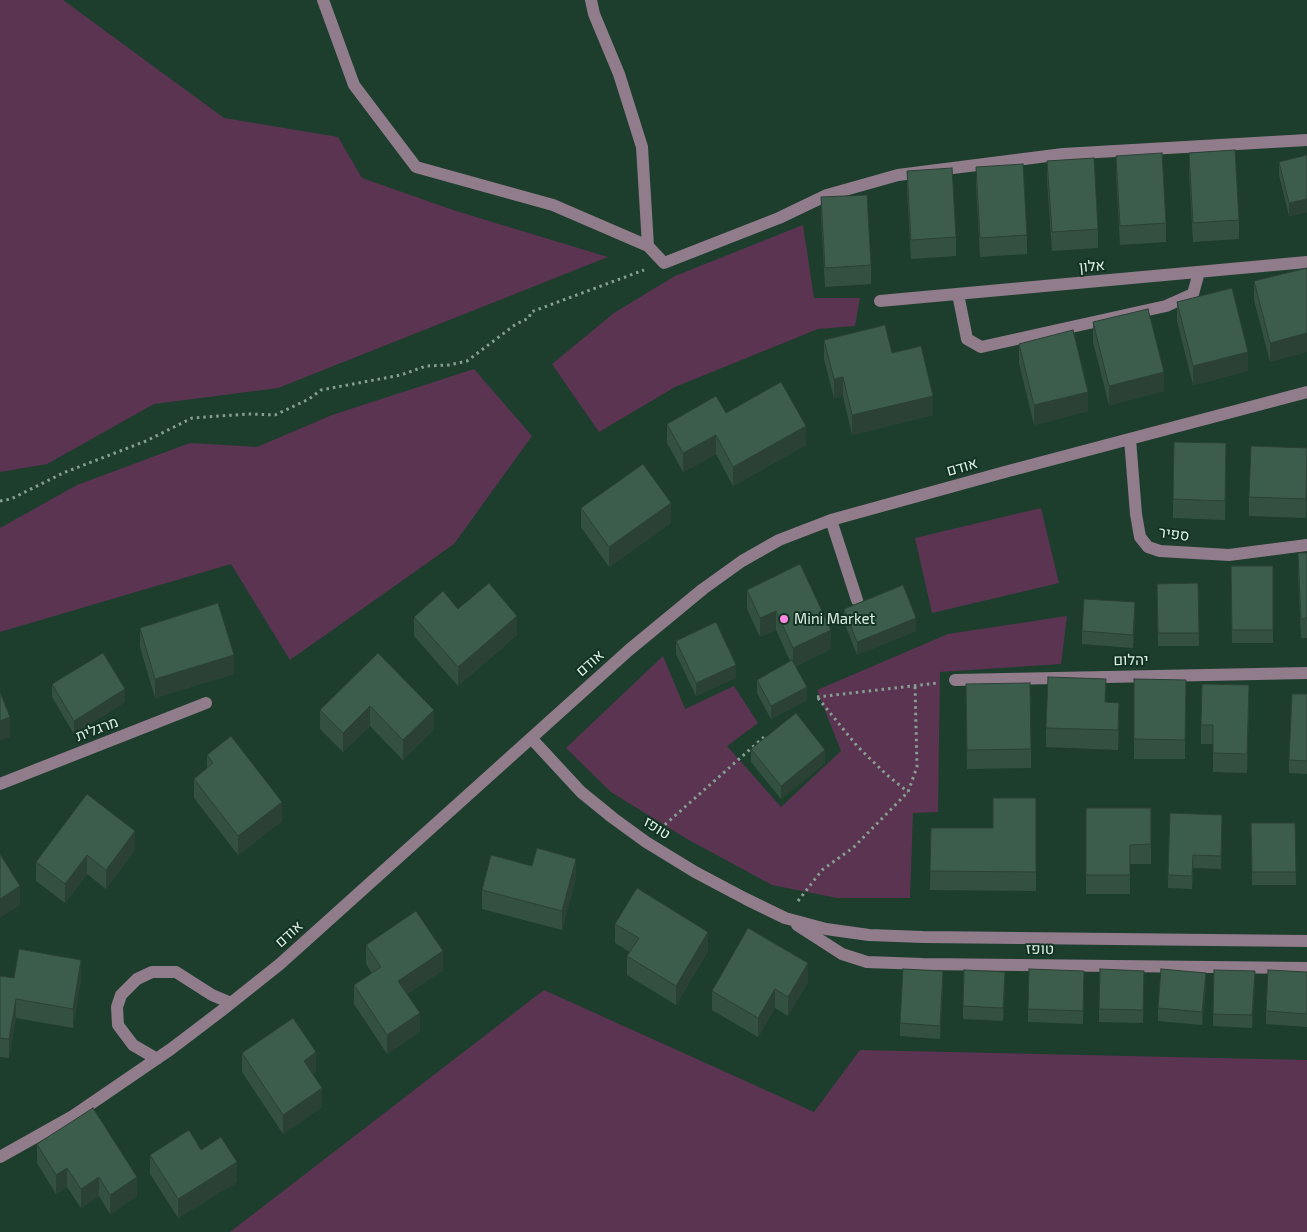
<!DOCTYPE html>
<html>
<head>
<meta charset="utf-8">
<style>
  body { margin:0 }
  canvas { display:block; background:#1d3d2d }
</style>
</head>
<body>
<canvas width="1307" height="1232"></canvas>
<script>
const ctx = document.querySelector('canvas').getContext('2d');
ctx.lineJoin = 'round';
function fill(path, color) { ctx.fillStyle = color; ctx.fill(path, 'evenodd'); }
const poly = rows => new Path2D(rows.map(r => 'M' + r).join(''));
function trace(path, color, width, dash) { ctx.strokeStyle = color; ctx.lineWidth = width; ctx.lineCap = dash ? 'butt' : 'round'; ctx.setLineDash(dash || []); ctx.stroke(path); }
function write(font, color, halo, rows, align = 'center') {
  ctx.font = font + ' "Exo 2",Heebo,sans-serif'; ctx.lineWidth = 4; ctx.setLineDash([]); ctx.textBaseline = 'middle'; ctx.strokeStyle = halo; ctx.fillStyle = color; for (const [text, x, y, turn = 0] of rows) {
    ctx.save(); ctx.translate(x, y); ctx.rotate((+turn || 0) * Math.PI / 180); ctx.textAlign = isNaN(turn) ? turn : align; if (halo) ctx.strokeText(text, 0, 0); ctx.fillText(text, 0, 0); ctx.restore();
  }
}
fill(poly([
  [0,0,63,0,224,118,338,137,362,178,456,211,608,257,278,388,154,404,47,464,0,472],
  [803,225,814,298,860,298,855,326,818,329,675,387,599,432,552,364,614,313,675,276],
  [474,369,532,436,454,544,290,660,231,564,0,632,0,528,77,485,190,443,257,447,332,415],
  [1041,508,1059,583,932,613,915,538],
  [1067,616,1061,664,940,672,938,812,913,813,910,898,837,898,772,885,687,839,611,792,566,748,663,656,685,709,734,686,758,723,727,746,781,807,841,751,817,690,948,634],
  [544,990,814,1112,860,1050,1307,1060,1307,1232,230,1232]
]), '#5a3451');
trace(poly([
  [0,501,11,499,63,473,146,441,192,418,248,414,275,415,309,399,321,390,401,375,426,366,449,365,467,361,516,324,529,318,531,312,644,270],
  [817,697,938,683],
  [818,698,857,746,887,775,908,792],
  [660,829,764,737],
  [798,901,822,870,854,847,908,792,917,767,915,685]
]), '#869f91', 3, [2.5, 4]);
trace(poly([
  [323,0,354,85,416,167,553,205,648,246,664,263,779,218,827,195,898,175,1063,154,1307,140],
  [591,0,594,14,619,74,642,147,648,246],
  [958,294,967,339,981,347,1166,306,1193,294,1199,272],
  [880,301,1307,262],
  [1130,439,1136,514,1140,537,1148,547,1160,551,1229,555,1307,545],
  [831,520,857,600],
  [955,680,1307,673],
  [531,738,581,792,613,818,646,842,695,872,746,899,785,918,826,929,869,935,923,937,1307,941],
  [0,784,206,703],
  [797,925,842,954,867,962,922,964,1307,968],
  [157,1059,133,1045,118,1025,117,1007,121,995,137,979,152,972,176,972,212,995,231,1003],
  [0,1157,73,1116,171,1049,221,1011,280,964,629,650,703,589,742,561,779,540,831,520,1001,473,1307,392]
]), '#917c8b', 12);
fill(poly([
  [1189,153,1239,220,1239,239,1193,242,1189,172],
  [1307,155,1307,212,1289,216,1279,175,1279,162],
  [1116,156,1166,223,1166,242,1120,245,1116,175],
  [1047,161,1098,229,1098,248,1052,251,1047,180],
  [976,167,1027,235,1027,254,980,257,976,186],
  [907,171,956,237,956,256,911,259,907,190],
  [821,197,871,265,871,284,825,287,821,217],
  [1307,268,1270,362,1254,300,1254,281],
  [1177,302,1248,371,1193,385,1177,321],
  [1093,322,1164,391,1109,405,1093,342],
  [824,340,892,353,933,415,852,435,843,396,834,398,824,359],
  [1019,344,1088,411,1034,425,1019,363],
  [726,413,806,445,733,486,716,454,683,472,667,443,667,424],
  [1307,448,1307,490,1306,518,1249,516,1249,497],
  [1226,462,1225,520,1173,518,1173,499],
  [581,508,671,523,609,567,581,527],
  [1298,553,1307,553,1307,638,1301,638,1298,573],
  [1231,566,1273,566,1273,643,1232,643],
  [1198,583,1199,646,1158,646,1157,584],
  [747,590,831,649,796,666,807,700,771,719,757,693,757,680,790,661,776,630,760,637,747,609],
  [458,609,517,635,458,686,414,636,414,617],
  [844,609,916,631,857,655,844,622],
  [1135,615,1133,648,1082,644,1082,631],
  [140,628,234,674,155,698,140,647],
  [676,641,736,678,696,696,676,654],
  [378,653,434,729,403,760,370,726,343,752,320,729,320,710],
  [1134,679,1186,680,1185,759,1134,759],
  [52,684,125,702,74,734,52,697],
  [1307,694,1307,774,1289,773,1289,760],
  [1106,702,1119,722,1118,750,1046,747,1046,728],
  [966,704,1031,749,1031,768,967,769],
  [1249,704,1247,773,1213,772,1213,744,1201,744,1201,725],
  [751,749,825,763,781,799,751,762],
  [207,755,282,821,238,855,194,798,194,779,207,768],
  [87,794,135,850,106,889,87,874,65,903,36,881,36,862],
  [1036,798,1036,891,930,890,931,828,993,828],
  [1086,808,1151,808,1151,864,1130,864,1130,894,1086,894],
  [1251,823,1295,823,1296,885,1252,885],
  [1222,828,1221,869,1193,868,1192,889,1168,888,1168,875],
  [532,866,576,878,562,930,482,909,482,890],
  [615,924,708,951,676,1005,627,975,627,956,630,952,615,943],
  [366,945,443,970,407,994,420,1032,387,1054,354,1004,354,985,372,973,366,964],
  [1307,972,1307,1027,1266,1024,1266,1011],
  [0,976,14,978,81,979,73,1028,16,1018,9,1058,0,1057],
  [808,982,788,1016,775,1008,758,1037,712,1010,712,991],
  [943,984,940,1039,900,1036,900,1023],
  [1084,984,1083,1024,1028,1022,1028,1009],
  [1144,984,1143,1023,1099,1022,1099,1009],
  [1255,984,1252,1028,1213,1026,1213,1014],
  [1005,985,1003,1021,963,1019,963,1006],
  [1206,986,1202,1025,1158,1021,1158,1008],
  [242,1053,316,1072,313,1074,322,1107,283,1134,242,1072],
  [37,1144,137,1196,110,1214,99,1196,81,1208,67,1187,56,1194,37,1163],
  [201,1150,237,1182,178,1218,150,1174,150,1155]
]), '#345041');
fill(poly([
  [1307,199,1307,212,1289,216,1289,203],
  [1307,333,1307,352,1270,362,1270,343],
  [1248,352,1248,371,1193,385,1193,366],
  [1164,372,1164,391,1109,405,1109,386],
  [843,377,843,396,834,398,834,379],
  [1088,392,1088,411,1034,425,1034,405],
  [933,396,933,415,852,435,852,415],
  [806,426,806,445,733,486,733,467],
  [716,435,716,454,683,472,683,453],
  [1307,470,1307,490,1306,518,1306,499],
  [671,503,671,523,609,567,609,547],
  [1135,602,1135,615,1133,648,1133,635],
  [776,611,776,630,760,637,760,618],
  [517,616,517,635,458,686,458,667],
  [916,618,916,631,857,655,857,642],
  [831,630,831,649,793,667,793,648],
  [234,655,234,674,155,698,155,679],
  [736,665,736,678,696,696,696,683],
  [1249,685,1249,704,1247,773,1247,754],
  [807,687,807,700,771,719,771,706],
  [125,689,125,702,74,734,74,721],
  [1119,703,1119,722,1118,750,1118,730],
  [370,706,370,726,343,752,343,733],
  [434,710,434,729,403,760,403,740],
  [10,717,10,737,0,741,0,721],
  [825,750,825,763,781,799,781,786],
  [282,802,282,821,238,855,238,836],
  [135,831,135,850,106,889,106,870],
  [87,855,87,874,65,903,65,884],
  [576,859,576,878,562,930,562,911],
  [20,886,20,905,0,918,0,899],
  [708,932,708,951,676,1005,676,986],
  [443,951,443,970,398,1000,398,981],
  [81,960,81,979,73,1028,73,1009],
  [808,963,808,982,788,1016,788,997],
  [943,971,943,984,940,1039,940,1026],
  [1084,971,1084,984,1083,1024,1083,1011],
  [1255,971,1255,984,1252,1028,1252,1015],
  [1005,972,1005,985,1003,1021,1003,1008],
  [1206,973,1206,986,1202,1025,1202,1012],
  [775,989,775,1008,758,1037,758,1018],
  [16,999,16,1018,9,1058,9,1039],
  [420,1013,420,1032,387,1054,387,1035],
  [316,1052,316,1072,304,1080,304,1061],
  [322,1088,322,1107,283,1134,283,1115],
  [237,1162,237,1182,178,1218,178,1199],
  [67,1168,67,1187,56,1194,56,1175],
  [99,1177,99,1196,81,1208,81,1189],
  [137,1177,137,1196,110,1214,110,1195]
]), '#2b4135');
const building = poly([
  [1235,150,1239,220,1193,223,1189,153,1235,150],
  [1162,153,1166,223,1120,226,1116,156,1162,153],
  [1307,155,1307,199,1289,203,1279,162,1307,155],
  [1094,158,1098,229,1052,232,1047,161,1094,158],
  [1023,164,1027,235,980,238,976,167,1023,164],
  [952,168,956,237,911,240,907,171,952,168],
  [867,195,871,265,825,268,821,197,867,195],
  [1307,268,1307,333,1270,343,1254,281,1307,268],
  [1232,288,1248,352,1193,366,1177,302,1232,288],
  [1148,309,1164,372,1109,386,1093,322,1148,309],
  [885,325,892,353,921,346,933,396,852,415,843,377,834,379,824,340,885,325],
  [1073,330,1088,392,1034,405,1019,344,1073,330],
  [781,382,806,426,733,467,716,435,683,453,667,424,716,396,726,413,781,382],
  [1174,442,1226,443,1225,501,1173,499,1174,442],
  [1251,446,1307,448,1306,499,1249,497,1251,446],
  [643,464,671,503,609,547,581,508,643,464],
  [1298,553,1307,553,1307,618,1301,619,1298,553],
  [800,564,831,630,793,648,776,611,760,618,747,590,800,564],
  [1231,566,1273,566,1273,630,1232,630,1231,566],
  [489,583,517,616,458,667,414,617,443,591,458,609,489,583],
  [1198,583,1199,633,1158,633,1157,584,1198,583],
  [903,585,916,618,857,642,844,609,903,585],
  [1084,599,1135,602,1133,635,1082,631,1084,599],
  [218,603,234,655,155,679,140,628,218,603],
  [716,622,736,665,696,683,676,641,716,622],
  [103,653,125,689,74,721,52,684,103,653],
  [378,653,434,710,403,740,370,706,343,733,320,710,378,653],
  [792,660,807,687,771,706,757,680,792,660],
  [1048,677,1106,679,1105,702,1119,703,1118,730,1046,728,1048,677],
  [1134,679,1186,680,1185,740,1134,739,1134,679],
  [1030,683,1031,749,967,750,966,684,1030,683],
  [1202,684,1249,685,1247,754,1213,753,1213,725,1201,725,1202,684],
  [0,692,10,717,0,721,0,692],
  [1292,694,1307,694,1307,761,1289,760,1292,694],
  [796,713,825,750,781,786,751,749,796,713],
  [231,736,282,802,238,836,194,779,213,763,207,755,231,736],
  [87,794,135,831,106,870,87,855,65,884,36,862,87,794],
  [993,798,1036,798,1036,872,930,871,931,828,993,828,993,798],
  [1086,808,1151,808,1151,844,1130,845,1130,875,1086,875,1086,808],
  [1170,813,1222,815,1221,856,1193,855,1192,876,1168,875,1170,813],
  [1251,823,1295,823,1296,872,1252,872,1251,823],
  [537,848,576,859,562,911,482,890,491,855,532,866,537,848],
  [0,854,20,886,0,899,0,854],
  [637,888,708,932,676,986,627,956,639,938,615,924,637,888],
  [416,911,443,951,398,981,420,1013,387,1035,354,985,381,967,366,945,416,911],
  [748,928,808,963,788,997,775,989,758,1018,712,991,748,928],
  [19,949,81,960,73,1009,16,999,9,1039,0,1038,0,976,14,978,19,949],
  [903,969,943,971,940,1026,900,1023,903,969],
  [1029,969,1084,971,1083,1011,1028,1009,1029,969],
  [1100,969,1144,971,1143,1010,1099,1009,1100,969],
  [1161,969,1206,973,1202,1012,1158,1008,1161,969],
  [964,970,1005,972,1003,1008,963,1006,964,970],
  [1214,970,1255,971,1252,1015,1213,1014,1214,970],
  [1268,970,1307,972,1307,1014,1266,1011,1268,970],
  [293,1018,316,1052,304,1061,322,1088,283,1115,242,1053,293,1018],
  [93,1108,137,1177,110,1195,99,1177,81,1189,67,1168,56,1175,37,1144,93,1108],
  [189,1130,201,1150,221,1137,237,1162,178,1199,150,1155,189,1130]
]);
fill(building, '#3d5d4c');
trace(building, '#2b4135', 1);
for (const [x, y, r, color] of [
  [784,619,5,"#fd86e2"]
]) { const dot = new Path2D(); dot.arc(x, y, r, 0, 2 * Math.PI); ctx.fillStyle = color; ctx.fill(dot); trace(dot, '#123223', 2); }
write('15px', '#def0e5', '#123223', [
  ["אלון",1092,266,-5],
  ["אודם",962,467,-16],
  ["ספיר",1174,534,7],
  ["יהלום",1131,660,-1],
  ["אודם",590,663,-41],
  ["מרגלית",97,729,-21],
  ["טופז",657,828,33],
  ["אודם",289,934,-42],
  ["טופז",1040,949,1]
]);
write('15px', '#def0e5', '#123223', [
  ["Mini Market",794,619]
], 'left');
</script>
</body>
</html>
